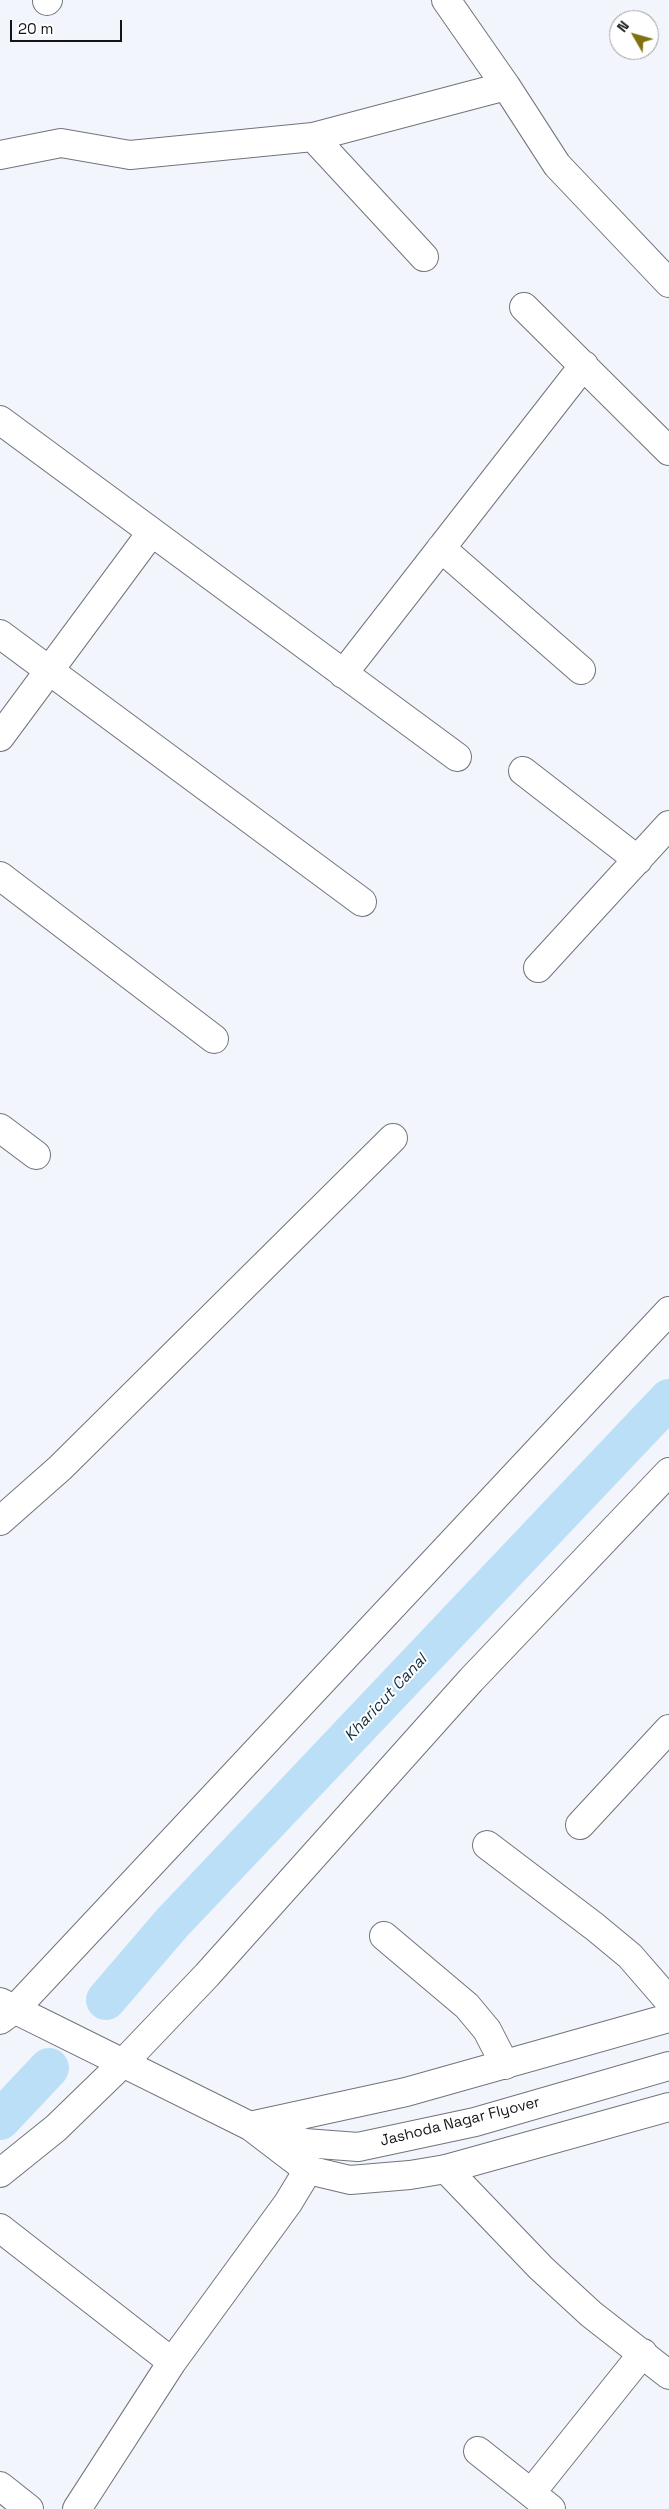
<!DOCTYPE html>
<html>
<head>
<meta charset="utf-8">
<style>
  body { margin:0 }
  #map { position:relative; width:669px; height:2509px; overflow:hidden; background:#f3f5fc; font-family:"Space Grotesk",sans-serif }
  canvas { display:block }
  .north { position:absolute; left:609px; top:10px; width:50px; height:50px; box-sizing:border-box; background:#fff; border:1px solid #a1a1a2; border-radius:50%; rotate:308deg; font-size:14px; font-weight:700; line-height:20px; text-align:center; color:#141517 }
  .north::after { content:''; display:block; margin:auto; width:18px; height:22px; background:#81700f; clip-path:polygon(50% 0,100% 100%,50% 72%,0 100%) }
  .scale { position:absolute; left:10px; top:20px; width:112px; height:22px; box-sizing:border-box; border:2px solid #141517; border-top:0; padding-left:6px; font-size:15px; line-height:18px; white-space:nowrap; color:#141517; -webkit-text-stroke:4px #fff; paint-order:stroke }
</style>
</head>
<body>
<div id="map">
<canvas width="669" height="2509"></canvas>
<div class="north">N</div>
<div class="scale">20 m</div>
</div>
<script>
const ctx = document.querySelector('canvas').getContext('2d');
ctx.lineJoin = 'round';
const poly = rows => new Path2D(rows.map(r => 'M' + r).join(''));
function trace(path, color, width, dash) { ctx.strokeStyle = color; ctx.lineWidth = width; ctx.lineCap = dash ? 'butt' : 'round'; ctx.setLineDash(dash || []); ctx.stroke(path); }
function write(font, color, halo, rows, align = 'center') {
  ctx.font = font + ' "Space Grotesk",sans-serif'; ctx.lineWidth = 4; ctx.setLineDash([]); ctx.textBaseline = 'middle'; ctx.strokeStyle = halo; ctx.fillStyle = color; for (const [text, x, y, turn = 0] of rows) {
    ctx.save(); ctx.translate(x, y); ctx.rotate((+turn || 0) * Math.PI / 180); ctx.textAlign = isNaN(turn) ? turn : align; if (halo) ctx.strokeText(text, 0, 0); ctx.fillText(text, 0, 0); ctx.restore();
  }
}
trace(poly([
  [106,2000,172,1923,669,1399],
  [0,2120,49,2068]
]), '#bcdff8', 40);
const street = poly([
  [446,0,506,86,557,165,669,283],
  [47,1,48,0],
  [313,137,424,257],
  [0,155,61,143,130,155,313,137,506,86],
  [524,307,669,451],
  [0,420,457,757],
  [441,548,581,670],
  [0,634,362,902],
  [343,674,584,365],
  [0,737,151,533],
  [523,771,638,860],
  [0,876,214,1039],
  [538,968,669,825],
  [0,1128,36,1155],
  [0,1521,60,1468,393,1138],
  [580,1825,669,1729],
  [487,1845,595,1927,630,1956,669,2001],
  [384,1936,467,2006,487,2030,505,2065],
  [0,2020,15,2009,669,1311],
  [446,2169,541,2268,591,2314,669,2375],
  [0,2173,56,2128,123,2063,207,1975,471,1680,669,1472],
  [0,2228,172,2362],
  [478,2451,531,2493],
  [0,2486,29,2509],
  [77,2509,172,2362,288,2203,308,2170],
  [551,2509,531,2493,643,2353]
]);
const secondary = poly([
  [250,2126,406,2092,669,2018],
  [253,2128,308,2170,350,2180,410,2175,446,2169,669,2107]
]);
const primary = poly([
  [0,2002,250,2126,305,2143,358,2147,475,2122,669,2066]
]);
trace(street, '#71747a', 30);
trace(secondary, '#71747a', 30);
trace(primary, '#71747a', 30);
trace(street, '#fff', 28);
trace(secondary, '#fff', 28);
trace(primary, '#fff', 28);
write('15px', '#141517', '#fff', [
  ["Jashoda Nagar Flyover",460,2122,-14]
]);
write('italic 16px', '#122d3e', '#fff', [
  ["Kharicut Canal",386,1698,-47]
]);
</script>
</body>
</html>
